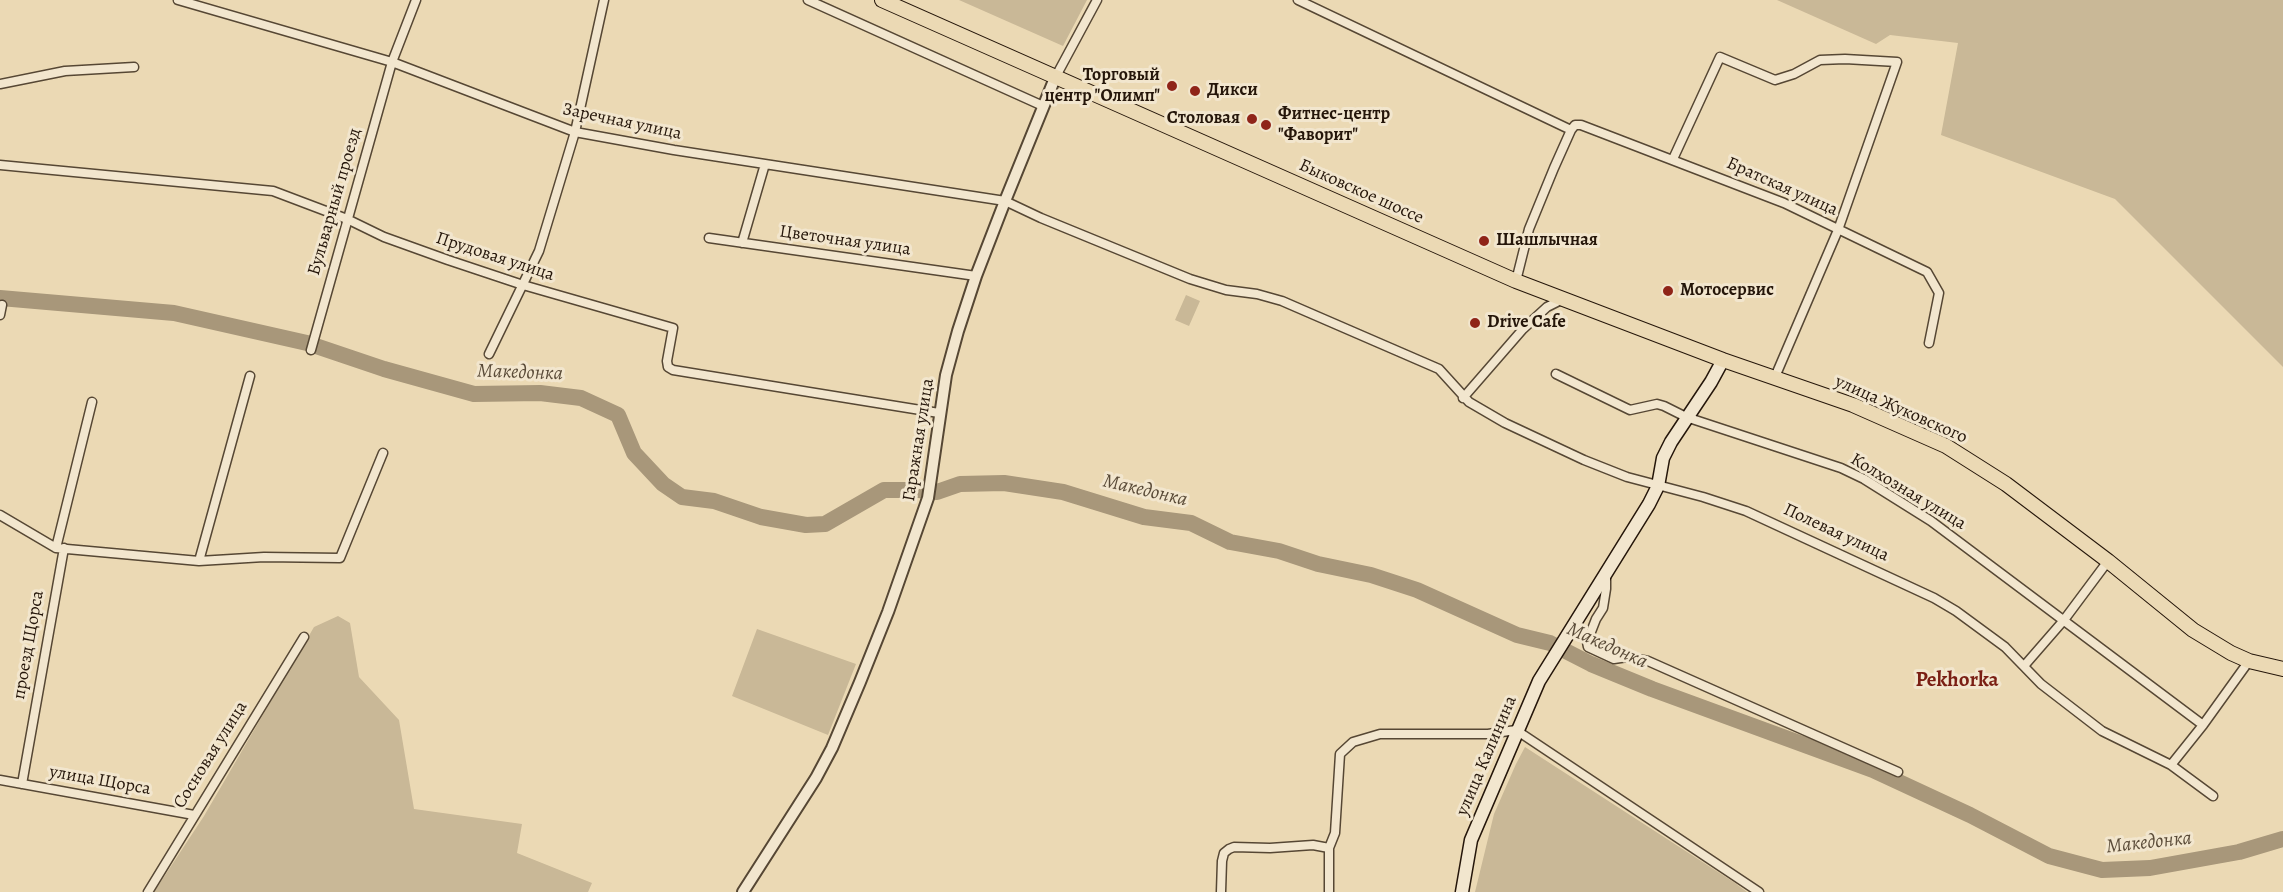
<!DOCTYPE html>
<html>
<head>
<meta charset="utf-8">
<style>
  body { margin:0 }
  canvas { display:block; background:#ebd9b4 }
</style>
</head>
<body>
<canvas width="2283" height="892"></canvas>
<script>
const ctx = document.querySelector('canvas').getContext('2d');
ctx.lineJoin = 'round';
function fill(path, color) { ctx.fillStyle = color; ctx.fill(path, 'evenodd'); }
const poly = rows => new Path2D(rows.map(r => 'M' + r).join(''));
function trace(path, color, width, dash) { ctx.strokeStyle = color; ctx.lineWidth = width; ctx.lineCap = dash ? 'butt' : 'round'; ctx.setLineDash(dash || []); ctx.stroke(path); }
function write(font, color, halo, rows, align = 'center') {
  ctx.font = font + ' Alegreya,serif'; ctx.lineWidth = 6; ctx.setLineDash([]); ctx.textBaseline = 'middle'; ctx.strokeStyle = halo; ctx.fillStyle = color; for (const [text, x, y, turn = 0] of rows) {
    ctx.save(); ctx.translate(x, y); ctx.rotate((+turn || 0) * Math.PI / 180); ctx.textAlign = isNaN(turn) ? turn : align; if (halo) ctx.strokeText(text, 0, 0); ctx.fillText(text, 0, 0); ctx.restore();
  }
}
fill(poly([
  [959,0,1087,0,1063,46],
  [1777,0,2283,0,2283,367,2115,199,1941,135,1958,43,1890,35,1876,44],
  [1186,295,1200,301,1189,326,1175,320],
  [338,616,350,623,359,677,399,720,414,809,522,824,517,853,592,883,588,892,154,892,204,816,314,627],
  [757,629,856,664,828,735,732,696],
  [1525,747,1735,883,1747,892,1475,892,1494,814,1516,764]
]), '#c9b897');
trace(poly([
  [0,298,174,313,307,343,384,369,474,394,540,393,581,398,618,415,634,453,663,484,682,497,714,501,761,517,806,525,825,524,884,490,919,490,937,492,960,484,1004,483,1063,492,1144,517,1191,523,1230,542,1279,551,1318,564,1371,575,1417,590,1517,635,1550,643,1591,664,1652,689,1873,770,1970,815,2049,856,2102,870,2150,868,2239,852,2283,839]
]), '#a8977a', 16);
const minor = poly([
  [178,0,392,62,575,132,674,150,1005,201,1041,218,1190,279,1226,290,1257,294,1282,301,1439,369,1469,402,1505,423,1584,460,1627,477,1703,497,1746,511,1934,598,1956,611,2005,647,2041,684,2102,731,2171,765,2213,796],
  [808,0,1043,106],
  [1298,0,1571,130],
  [1055,78,1097,0],
  [0,84,65,71,134,67],
  [1673,159,1720,57,1775,80,1794,74,1820,60,1845,59,1897,62,1838,230,1775,377],
  [0,165,273,191,347,219,384,237,448,260,523,285,673,328,667,361,668,367,673,370,939,413],
  [709,238,976,276],
  [742,243,765,164],
  [1516,281,1529,229,1554,168,1571,130,1575,125,1581,125,1784,203,1927,272,1939,293,1929,343],
  [0,315,2,305],
  [311,350,392,62,416,0],
  [489,354,539,251,575,132,604,0],
  [1556,374,1630,410,1657,404,1664,406,1686,417,1841,468,1864,479,1931,521,2203,725],
  [1463,398,1523,329,1547,307,1563,299],
  [0,515,56,548,199,561,264,557,340,558,383,453],
  [56,548,92,402],
  [199,561,250,376],
  [1606,574,1606,589,1603,608,1596,619,1587,642,1588,647,1614,659,1627,657,1648,661,1898,772],
  [2024,666,2064,620,2108,561],
  [2171,765,2203,725,2249,661],
  [0,780,194,815],
  [22,784,64,548],
  [148,892,304,637],
  [1221,892,1222,861,1224,853,1229,849,1234,847,1270,848,1313,845,1329,848],
  [1329,892,1329,848,1335,833,1340,754,1353,742,1380,734,1488,734,1516,730,1759,892]
]);
const tertiary = poly([
  [743,892,816,778,832,748,860,682,888,612,928,498,946,375,958,331,976,276,1005,201,1055,78]
]);
const secondary = poly([
  [1462,892,1471,840,1539,681,1649,504,1658,486,1663,458,1671,442,1711,382,1723,360]
]);
const primary = poly([
  [882,0,1516,281,1723,360,1853,405,1946,446,2006,484,2108,561,2193,630,2231,653,2249,661,2283,669]
]);
trace(minor, '#564734', 11);
trace(tertiary, '#564734', 14);
trace(secondary, '#25160a', 15);
trace(primary, '#25160a', 16);
trace(minor, '#f2e6ce', 8);
trace(tertiary, '#f2e6ce', 10);
trace(secondary, '#f2e6ce', 12);
trace(primary, '#ebd9b4', 14);
for (const [x, y, r, color] of [
  [1172,86,6,"#8f2418"],
  [1195,91,6,"#8f2418"],
  [1252,119,6,"#8f2418"],
  [1266,125,6,"#8f2418"],
  [1484,241,6,"#8f2418"],
  [1668,291,6,"#8f2418"],
  [1475,323,6,"#8f2418"]
]) { const dot = new Path2D(); dot.arc(x, y, r, 0, 2 * Math.PI); ctx.fillStyle = color; ctx.fill(dot); trace(dot, '#f2e6ce', 2); }
write('bold 18px', '#25160a', '#f2e6ce', [
  ["Торговый",1160,76,"right"],
  ["центр \"Олимп\"",1160,97,"right"],
  ["Дикси",1207,91],
  ["Фитнес-центр",1278,115],
  ["\"Фаворит\"",1278,136],
  ["Столовая",1240,119,"right"],
  ["Шашлычная",1496,241],
  ["Мотосервис",1680,291],
  ["Drive Cafe",1487,323]
], 'left');
write('18px', '#25160a', '#f2e6ce', [
  ["Заречная улица",622,122,12],
  ["Братская улица",1782,187,24],
  ["Быковское шоссе",1361,192,24],
  ["Бульварный проезд",335,202,-74],
  ["Цветочная улица",845,241,8],
  ["Прудовая улица",495,257,18],
  ["улица Жуковского",1901,410,24],
  ["Гаражная улица",919,440,-81],
  ["Колхозная улица",1908,492,31],
  ["Полевая улица",1836,533,25],
  ["проезд Щорса",29,645,-80],
  ["Сосновая улица",211,755,-58],
  ["улица Калинина",1487,756,-67],
  ["улица Щорса",100,781,10]
]);
write('italic 20px', '#594a37', '#f2e6ce', [
  ["Македонка",520,373,2],
  ["Македонка",1145,491,13],
  ["Македонка",1607,646,24],
  ["Македонка",2149,843,-6]
]);
write('bold 21px', '#7a1f14', '#f2e6ce', [
  ["Pekhorka",1957,681]
]);
</script>
</body>
</html>
